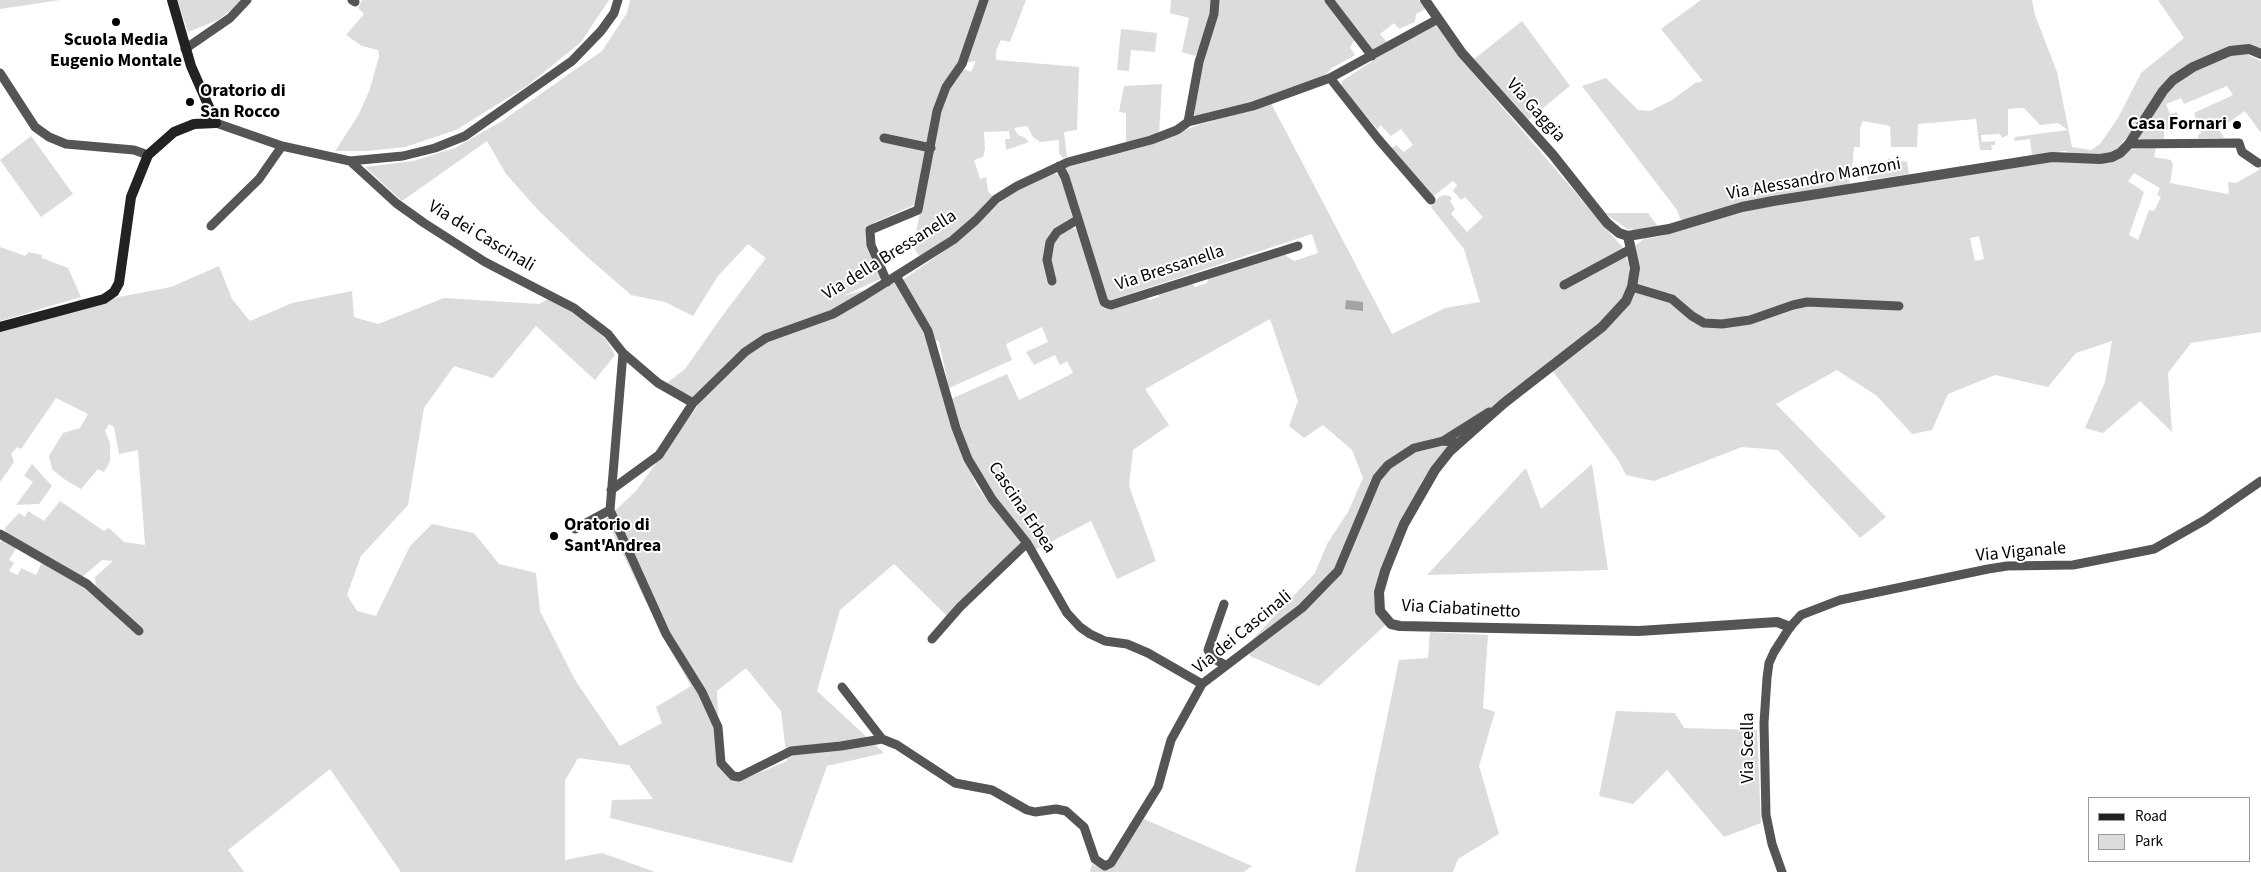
<!DOCTYPE html>
<html>
<head>
<meta charset="utf-8">
<style>
  body { margin:0 }
  #map { position:relative; width:2261px; height:872px; overflow:hidden; background:#fff; font-family:"Source Sans 3",sans-serif }
  canvas { display:block }
  .legend { position:absolute; left:2088px; top:797px; width:162px; height:65px; box-sizing:border-box; background:#fff; border:1px solid #999; margin:0; padding:6px 9px; list-style:none; font-size:15px; color:#000 }
  .legend li { display:flex; align-items:center; gap:10px; height:25px }
  .legend b { width:25px; border:1px solid #999 }
</style>
</head>
<body>
<div id="map">
<canvas width="2261" height="872"></canvas>
<ul class="legend">
<li><b style="height:6px;background:#222"></b>Road</li>
<li><b style="height:14px;background:#dcdcdc"></b>Park</li>
</ul>
</div>
<script>
const ctx = document.querySelector('canvas').getContext('2d');
ctx.lineJoin = 'round';
function fill(path, color) { ctx.fillStyle = color; ctx.fill(path, 'evenodd'); }
const poly = rows => new Path2D(rows.map(r => 'M' + r).join(''));
function trace(path, color, width, dash) { ctx.strokeStyle = color; ctx.lineWidth = width; ctx.lineCap = dash ? 'butt' : 'round'; ctx.setLineDash(dash || []); ctx.stroke(path); }
function write(font, color, halo, rows, align = 'center') {
  ctx.font = font + ' "Source Sans 3",sans-serif'; ctx.lineWidth = 4; ctx.setLineDash([]); ctx.textBaseline = 'middle'; ctx.strokeStyle = halo; ctx.fillStyle = color; for (const [text, x, y, turn = 0] of rows) {
    ctx.save(); ctx.translate(x, y); ctx.rotate((+turn || 0) * Math.PI / 180); ctx.textAlign = isNaN(turn) ? turn : align; if (halo) ctx.strokeText(text, 0, 0); ctx.fillText(text, 0, 0); ctx.restore();
  }
}
fill(poly([
  [0,0,60,0,0,9],
  [177,0,244,0,218,20,188,32],
  [362,0,609,0,581,42,527,86,456,130,405,147,368,151,335,151,358,116,370,89,379,56,378,50,362,46,346,35,364,14,358,8],
  [630,0,1026,0,1010,42,1001,40,996,51,996,60,1079,67,1077,130,1064,132,1067,157,1063,158,1059,153,1059,140,1040,142,1033,137,1027,126,1014,128,1018,135,1024,137,1029,142,1006,150,1005,139,1010,139,1009,131,984,132,985,149,983,157,974,160,980,179,986,177,988,191,994,198,964,229,921,258,915,250,916,233,940,111,948,89,962,68,971,72,976,61,963,63,946,87,944,87,936,110,928,153,914,205,873,223,875,246,889,275,843,296,904,279,957,242,995,206,1026,185,1054,173,1060,175,1063,182,1072,216,1073,220,1069,222,1071,227,1078,230,1104,309,1144,296,1149,300,1159,297,1157,292,1191,281,1195,287,1207,283,1209,276,1282,253,1294,261,1318,253,1312,234,1108,301,1095,264,1065,167,1146,145,1201,124,1257,109,1271,103,1392,334,1445,308,1480,302,1464,249,1431,207,1439,197,1444,195,1449,196,1452,198,1450,201,1455,209,1451,214,1467,232,1483,217,1465,197,1461,200,1453,191,1457,185,1453,181,1431,198,1391,149,1396,145,1404,152,1413,145,1401,129,1391,136,1380,125,1378,130,1341,86,1342,81,1380,56,1437,25,1455,52,1623,248,1629,265,1629,279,1624,297,1601,325,1569,349,1572,355,1618,315,1629,302,1633,289,1671,301,1704,324,1722,324,1750,321,1793,306,1808,304,1898,307,1900,305,1808,301,1768,311,1749,319,1722,322,1705,321,1693,315,1672,297,1635,286,1637,268,1632,248,1644,239,1658,237,1741,210,1811,198,2063,159,2081,163,2102,162,2119,158,2130,150,2156,147,2154,157,2171,160,2173,165,2170,183,2227,194,2229,193,2228,182,2236,183,2259,170,2258,163,2261,159,2261,332,2191,343,2168,373,2172,432,2140,401,2103,433,2085,428,2105,382,2112,341,2076,353,2048,387,1995,375,1948,394,1932,430,1912,434,1877,396,1837,370,1776,404,1886,517,1860,538,1778,450,1742,447,1654,481,1626,475,1618,460,1552,370,1452,454,1438,472,1409,521,1395,558,1383,597,1384,612,1392,619,1319,686,1250,656,1248,644,1315,573,1327,544,1348,512,1363,478,1352,450,1323,425,1304,438,1289,426,1298,401,1270,319,1145,389,1169,425,1133,450,1129,486,1156,561,1117,579,1091,521,1035,550,991,494,975,467,951,399,1007,374,1019,400,1073,373,1067,361,1060,365,1055,355,1034,365,1026,352,1048,342,1042,327,1006,344,1012,360,949,388,939,342,937,340,930,350,957,441,977,486,988,501,1022,542,947,616,894,564,840,610,817,691,884,753,827,766,792,863,610,818,612,800,653,799,629,765,578,758,565,781,565,860,602,853,655,872,401,872,330,769,228,850,244,872,0,872,0,543,2,539,16,548,9,560,14,563,9,571,18,575,21,568,36,575,42,562,77,581,128,622,131,619,96,586,95,577,113,561,102,560,82,577,6,535,5,528,19,513,25,517,28,511,44,521,60,501,104,531,109,528,124,542,145,545,138,450,119,454,114,427,109,424,105,431,110,443,110,461,104,472,98,469,81,489,64,479,52,469,49,456,63,433,80,428,88,414,56,398,21,449,17,447,11,454,14,462,0,482,0,330,81,299,103,300,171,287,219,266,232,299,250,321,292,303,352,291,354,317,378,324,444,298,539,304,548,299,579,316,606,339,615,355,595,380,536,326,493,378,454,366,424,408,408,505,361,556,347,595,357,611,376,616,410,546,432,524,474,533,499,564,536,573,540,611,575,680,620,746,662,723,656,707,691,686,664,639,606,519,636,491,698,405,667,383,685,369,723,315,766,258,748,244,718,276,693,316,665,302,631,295,585,255,539,211,506,174,487,141,402,201,365,167,413,161,455,148,502,121,602,51,627,13],
  [2134,173,2160,188,2157,195,2161,197,2154,211,2149,210,2138,240,2129,235,2144,192,2128,181],
  [1979,236,1984,259,1975,261,1970,238],
  [746,668,781,711,787,761,742,780,729,778,720,766,717,691],
  [1171,0,1211,0,1210,17,1202,44,1195,56,1182,52,1189,18,1170,13],
  [1218,0,1326,0,1355,39,1350,47,1355,55,1332,68,1322,78,1253,104,1194,119,1197,89],
  [1333,0,1419,0,1425,9,1416,14,1415,22,1399,29,1394,23,1380,34,1387,42,1372,51],
  [1701,0,2032,0,2035,15,2057,72,2072,147,2091,150,2100,144,2118,118,2141,73,2184,38,2158,0,2261,0,2261,51,2252,47,2191,66,2112,154,2088,156,2065,151,2032,155,2030,139,2014,141,2015,137,2068,130,2058,123,2040,125,2024,108,2021,108,2008,109,2008,135,2002,138,2000,134,1981,135,1982,142,1995,141,1995,145,1991,145,1992,150,1980,150,1976,119,1918,124,1917,147,1891,147,1890,126,1863,121,1860,128,1860,147,1854,147,1852,170,1848,171,1850,185,1682,222,1677,210,1582,86,1606,78,1638,110,1650,111,1672,100,1695,83,1703,81,1661,29],
  [1522,21,1570,86,1527,121,1473,60],
  [1121,29,1157,33,1155,52,1131,50,1129,71,1117,70],
  [2244,53,2261,61,2261,133,2245,111,2219,129,2224,138,2198,138,2198,135,2201,133,2194,113,2233,95,2227,86,2184,104,2181,98,2166,104,2170,114,2177,112,2180,119,2183,119,2184,121,2164,131,2164,140,2141,140,2139,137,2174,83,2221,57],
  [1162,84,1159,134,1126,143,1126,113,1119,112,1124,86],
  [31,136,73,194,41,217,0,160],
  [1888,159,1899,159,1899,162,1907,161,1909,174,1868,180,1867,176,1862,175,1862,166,1887,165],
  [1605,213,1648,213,1659,228,1638,230,1627,229],
  [0,247,25,256,29,252,42,255,42,258,68,268,81,297,0,321],
  [32,464,52,486,39,504,16,505,33,482,24,476],
  [1592,464,1608,570,1427,575,1526,468,1541,509],
  [1430,632,1488,635,1483,708,1495,712,1479,766,1499,834,1458,859,1453,872,1355,872,1399,660,1428,658],
  [1616,711,1675,713,1684,728,1757,730,1761,823,1724,837,1667,770,1633,804,1599,796],
  [1144,819,1252,866,1244,872,1090,872,1092,864,1107,870]
]), '#dcdcdc');
fill(poly([
  [1346,300,1363,302,1363,311,1345,309]
]), '#a3a3a3');
trace(poly([
  [352,0,355,2],
  [1329,0,1372,56],
  [185,49,230,18,247,0],
  [0,73,35,127,49,137,66,144,134,150,148,155],
  [1330,78,1379,140,1431,200],
  [1188,122,1253,106,1330,78,1438,19],
  [216,123,282,146,350,161,403,156,435,148,465,136,572,61,601,31,614,13,618,0],
  [884,138,931,148],
  [2129,144,2239,143,2242,152,2258,163],
  [350,161,396,203,424,223,485,262,574,308,608,334,623,353,658,383,693,403,745,352,766,338,833,314,864,296,953,240,976,220,996,199,1017,186,1068,162,1151,140,1177,130,1188,122,1199,62,1214,14,1215,0],
  [1059,166,1065,177,1104,302,1107,304,1111,305,1298,246],
  [211,226,259,179,282,146],
  [896,276,928,331,956,428,968,459,992,499,1027,543,1067,613,1080,627,1090,634,1105,641,1127,644,1148,653,1202,684],
  [1052,281,1047,260,1050,242,1057,232,1077,220],
  [887,282,871,245,870,230,918,210,937,111,946,87,962,64,984,0],
  [1564,285,1629,250],
  [1632,287,1672,299,1692,316,1704,323,1722,324,1750,320,1793,305,1807,302,1899,306],
  [623,353,610,510,666,634,702,692,718,727,721,763,733,776,739,777,791,751,841,746,882,739],
  [1443,441,1489,412],
  [611,490,659,455,693,403],
  [575,529,610,510],
  [0,534,87,584,139,631],
  [1224,604,1208,650,1213,658,1225,665],
  [932,639,960,607,1027,543],
  [842,687,882,739,897,745,955,783,992,790,1027,810,1035,812,1056,809,1066,811,1084,827,1095,859,1105,866,1111,863,1158,787,1171,740,1202,684,1302,608,1338,571,1377,478,1388,465,1414,448,1443,441,1459,443],
  [1782,872,1772,844,1766,815,1764,723,1767,678,1769,663,1774,652,1790,627,1801,615,1840,600,1988,569,2007,566,2073,565,2154,549,2205,520,2261,481]
]), '#555', 9);
trace(poly([
  [1425,0,1462,53,1553,155,1607,223,1619,233,1628,236,1669,229,1742,207,1773,201,2052,157,2100,159,2112,157,2120,153,2129,144,2163,91,2173,80,2193,67,2230,51,2249,49,2261,54],
  [1628,236,1635,268,1632,287,1626,301,1602,327,1504,403,1450,451,1435,470,1404,524,1385,571,1379,592,1380,611,1391,624,1400,626,1639,631,1777,622,1790,627]
]), '#555', 10);
trace(poly([
  [0,327,104,299,114,292,119,283,131,197,148,155,174,132,194,124,216,123,191,66,172,0]
]), '#222', 10);
for (const [x, y, r, color] of [
  [116,22,5,"#000"],
  [190,102,5,"#000"],
  [2237,125,5,"#000"],
  [554,536,5,"#000"]
]) { const dot = new Path2D(); dot.arc(x, y, r, 0, 2 * Math.PI); ctx.fillStyle = color; ctx.fill(dot); trace(dot, '#fff', 2); }
write('bold 18px', '#000', '#fff', [
  ["Scuola Media",116,41,"center"],
  ["Eugenio Montale",116,62,"center"],
  ["Oratorio di",200,92],
  ["San Rocco",200,113],
  ["Casa Fornari",2227,125,"right"],
  ["Oratorio di",564,526],
  ["Sant'Andrea",564,547]
], 'left');
write('18px', '#000', '#fff', [
  ["Via Gaggia",1535,111,48],
  ["Via Alessandro Manzoni",1814,180,-10],
  ["Via dei Cascinali",481,237,31],
  ["Via della Bressanella",890,256,-32],
  ["Via Bressanella",1170,269,-18],
  ["Cascina Erbea",1021,508,56],
  ["Via Viganale",2021,553,-5],
  ["Via Ciabatinetto",1461,610,3],
  ["Via dei Cascinali",1243,633,-39],
  ["Via Scella",1749,748,-90]
]);
</script>
</body>
</html>
